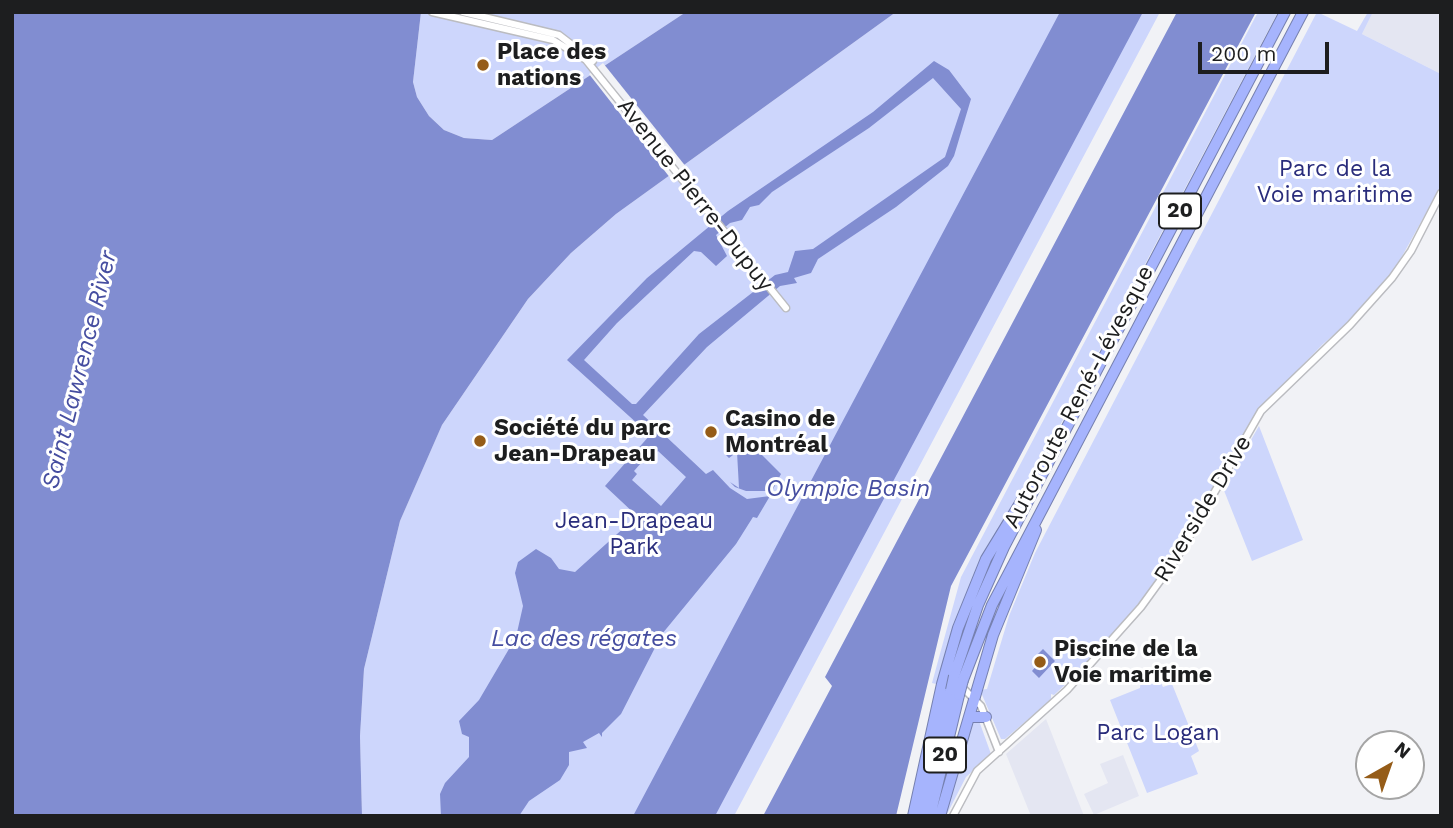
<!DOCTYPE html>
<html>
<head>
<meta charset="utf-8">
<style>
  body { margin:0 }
  #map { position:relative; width:1453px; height:828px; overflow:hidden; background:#f1f2f6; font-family:"Work Sans",sans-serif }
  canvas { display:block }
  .frame { position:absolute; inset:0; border:14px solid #1d1e1f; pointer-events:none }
  .north { position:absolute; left:1355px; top:730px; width:70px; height:70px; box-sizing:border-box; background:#fff; border:2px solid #a5a5a5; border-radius:50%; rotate:40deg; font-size:19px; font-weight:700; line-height:28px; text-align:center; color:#1d1e1f }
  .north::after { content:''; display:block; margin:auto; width:24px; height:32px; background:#955c18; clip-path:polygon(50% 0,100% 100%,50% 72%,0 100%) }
  .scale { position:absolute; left:1198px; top:42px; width:131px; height:32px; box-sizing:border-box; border:4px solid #1d1e1f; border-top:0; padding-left:9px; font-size:21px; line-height:24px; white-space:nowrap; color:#1d1e1f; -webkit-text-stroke:5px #fff; paint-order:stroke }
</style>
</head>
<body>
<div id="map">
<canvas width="1453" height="828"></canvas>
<div class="frame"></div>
<div class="north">N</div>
<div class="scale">200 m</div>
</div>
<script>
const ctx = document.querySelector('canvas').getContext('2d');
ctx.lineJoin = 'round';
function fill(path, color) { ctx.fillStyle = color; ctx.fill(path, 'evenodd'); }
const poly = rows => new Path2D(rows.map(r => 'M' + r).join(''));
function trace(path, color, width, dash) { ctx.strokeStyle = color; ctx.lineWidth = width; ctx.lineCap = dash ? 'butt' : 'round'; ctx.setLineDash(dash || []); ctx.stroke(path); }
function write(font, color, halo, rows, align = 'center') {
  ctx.font = font + ' "Work Sans",sans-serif'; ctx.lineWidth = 6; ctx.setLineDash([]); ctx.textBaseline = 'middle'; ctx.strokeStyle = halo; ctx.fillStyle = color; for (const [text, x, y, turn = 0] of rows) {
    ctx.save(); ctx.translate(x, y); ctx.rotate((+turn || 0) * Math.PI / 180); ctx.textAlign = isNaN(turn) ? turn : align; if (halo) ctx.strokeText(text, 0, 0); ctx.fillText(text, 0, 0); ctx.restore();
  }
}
fill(poly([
  [1373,12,1441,12,1441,74,1362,34],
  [1046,719,1084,816,1031,816,1006,754],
  [1123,755,1139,796,1094,815,1084,794,1108,783,1100,764]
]), '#e4e6f2');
fill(poly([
  [421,12,686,12,492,140,464,138,444,130,429,116,417,97,413,82],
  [896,12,1160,12,734,816,362,816,360,736,364,669,400,521,442,425,528,299,571,253,616,214],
  [1258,12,1278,12,1056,433,1003,523,940,685,932,683,961,577],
  [1317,12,1357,31,1368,12,1373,12,1362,34,1441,74,1441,186,1395,269,1343,327,1323,344,1260,409,1181,544,1143,601,1092,660,1054,695,1051,694,1051,699,1038,711,1005,739,1001,739,980,690,987,689,1009,616,1035,553],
  [1259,426,1303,540,1252,561,1223,488],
  [1146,675,1150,684,1160,681,1163,687,1172,684,1199,751,1191,756,1198,774,1147,793,1110,700,1140,688,1141,677],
  [978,718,991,754,966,777,946,816,942,816,972,720]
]), '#cdd6fc');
fill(poly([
  [12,12,421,12,413,82,417,97,429,116,444,130,464,138,492,140,686,12,896,12,616,214,571,253,528,299,442,425,400,521,364,669,360,736,362,816,12,816],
  [1060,12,1143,12,715,816,633,816],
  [1177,12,1256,12,951,586,896,816,763,816,832,686,825,677],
  [934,61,949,70,971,99,954,156,948,166,896,207,818,259,811,273,794,278,797,283,780,286,707,347,643,415,706,474,713,470,730,488,747,499,770,496,757,518,753,517,736,544,662,634,621,714,602,733,602,737,599,733,583,742,587,748,569,752,569,765,560,780,529,801,519,816,441,816,440,794,445,783,469,757,469,737,462,734,459,721,479,700,516,637,523,606,515,573,518,562,536,549,551,558,559,569,575,572,637,516,605,486,650,435,567,360,647,278,728,211,873,112],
  [933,78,961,109,945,157,813,249,795,251,788,272,775,275,699,334,636,404,632,404,584,360,617,323,694,251,701,252,716,266,727,256,716,235,730,223,742,220,750,207,759,205,772,192,869,128],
  [658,451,686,477,661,506,632,480,637,474,634,471,649,454,653,457],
  [740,433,781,474,772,491,746,491,735,487,730,482,739,488,737,452,729,458,726,455,737,444],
  [1043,649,1055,661,1039,678,1032,671,1037,665,1032,660]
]), '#818dd1');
fill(poly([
  [603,63,687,168,671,179,589,74]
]), '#f1f2f6');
const minor = poly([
  [432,12,553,40,586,60,786,308],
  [463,12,559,35,593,61],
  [960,685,981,706,999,752],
  [953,816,977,771,1067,690,1141,607,1178,556,1261,411,1350,325,1392,278,1411,251,1441,193]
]);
const highway = poly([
  [954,676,978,605,1004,547,1285,12],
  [963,680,992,605,1303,12],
  [969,717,986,717],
  [913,816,942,684,958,628,986,559,1022,500],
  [920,816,951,690],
  [930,816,959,695],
  [940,816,993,635,1036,530]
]);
trace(minor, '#bbbcc0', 9);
trace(highway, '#7680af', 12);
trace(minor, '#fff', 6);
trace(highway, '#a6b4fd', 10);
const highwayBridge = poly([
  [951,690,954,676],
  [959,695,963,680]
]);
trace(highwayBridge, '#7680af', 12, []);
trace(highwayBridge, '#a6b4fd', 10);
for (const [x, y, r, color] of [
  [483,65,7,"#955c18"],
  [711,432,7,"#955c18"],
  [480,441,7,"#955c18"],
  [1040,662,7,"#955c18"]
]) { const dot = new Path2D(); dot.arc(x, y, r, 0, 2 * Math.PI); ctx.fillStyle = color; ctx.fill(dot); trace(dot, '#fff', 2.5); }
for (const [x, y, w] of [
  [1180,211,42],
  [945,755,42]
]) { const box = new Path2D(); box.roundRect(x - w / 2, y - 17.5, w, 35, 5); ctx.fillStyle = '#fff'; ctx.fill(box); trace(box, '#1d1e1f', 2); }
write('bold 21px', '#1d1e1f', null, [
  ["20",1180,211],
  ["20",945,755]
]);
write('bold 23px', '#1d1e1f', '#fff', [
  ["Place des",497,52],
  ["nations",497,78],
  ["Casino de",725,419],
  ["Montréal",725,445],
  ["Société du parc",494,428],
  ["Jean-Drapeau",494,454],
  ["Piscine de la",1054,649],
  ["Voie maritime",1054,675]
], 'left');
write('23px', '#292c7b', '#fff', [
  ["Parc de la",1335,169],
  ["Voie maritime",1335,195],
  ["Jean-Drapeau",634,521],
  ["Park",634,547],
  ["Parc Logan",1158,733]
]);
write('23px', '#1d1e1f', '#fff', [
  ["Avenue Pierre-Dupuy",695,195,52],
  ["Autoroute René-Lévesque",1079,397,-62],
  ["Riverside Drive",1203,509,-59]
]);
write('italic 24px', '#454da0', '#fff', [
  ["Saint Lawrence River",80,370,-76],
  ["Olympic Basin",848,489],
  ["Lac des régates",584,639]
]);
</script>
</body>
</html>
